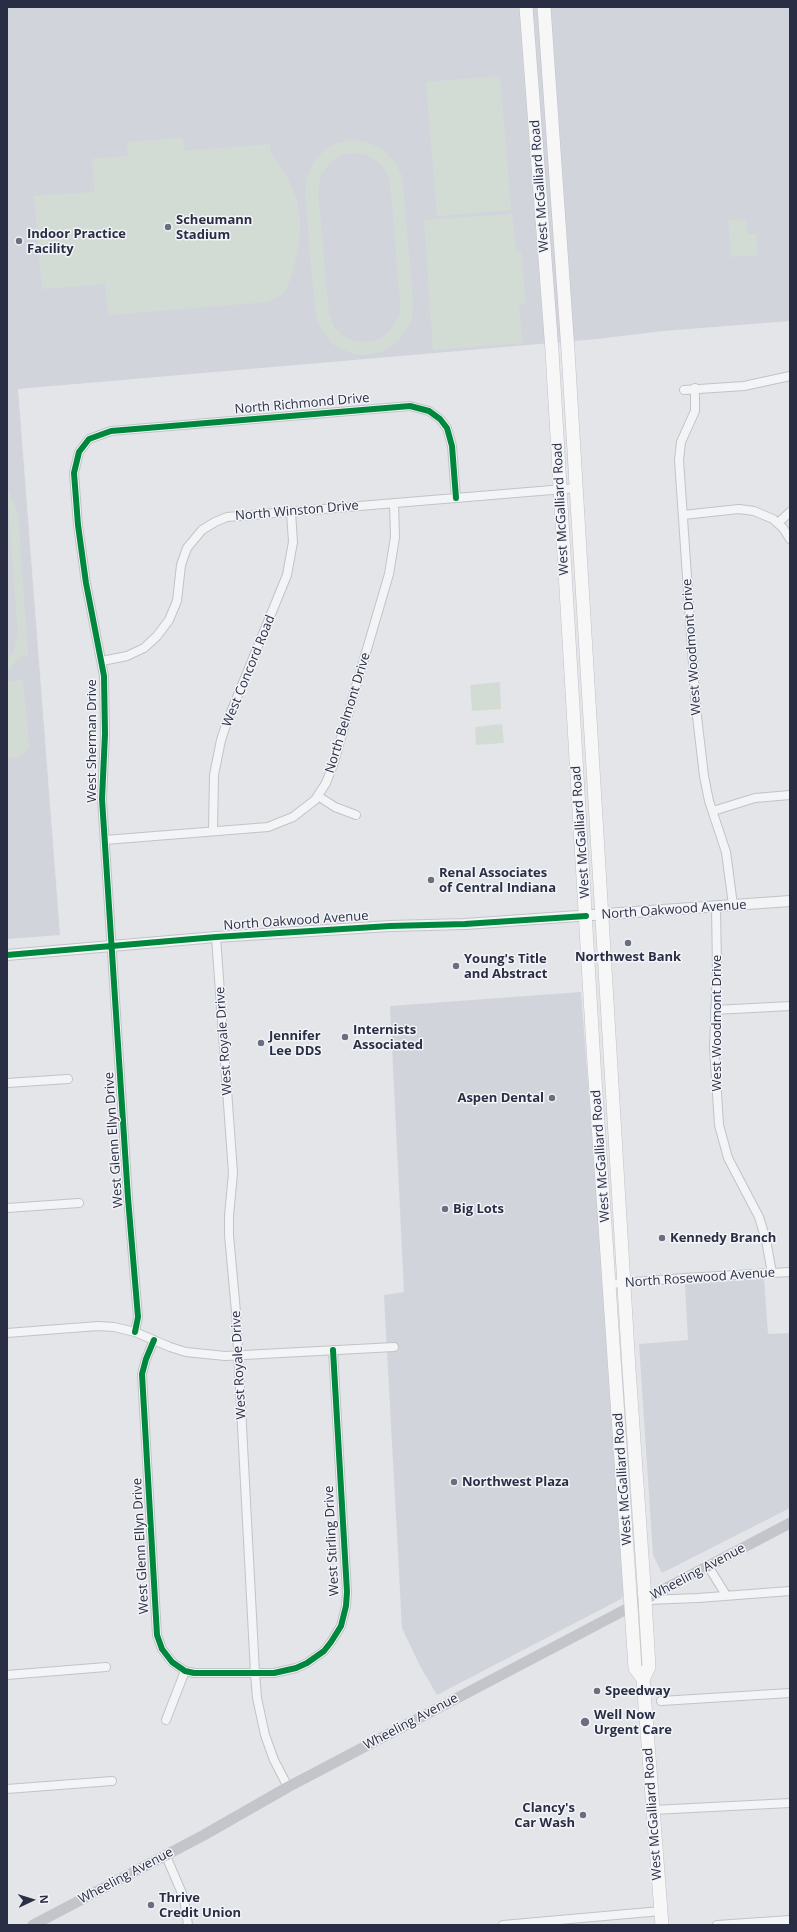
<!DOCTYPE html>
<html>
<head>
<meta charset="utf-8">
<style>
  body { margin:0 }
  #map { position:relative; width:797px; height:1932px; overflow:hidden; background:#e4e5e9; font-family:"Open Sans",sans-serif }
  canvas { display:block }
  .frame { position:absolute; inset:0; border:8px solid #2a2e44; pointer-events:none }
  .north { position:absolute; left:12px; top:1880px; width:40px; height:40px; -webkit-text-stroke:3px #f2f4f8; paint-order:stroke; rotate:86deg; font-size:11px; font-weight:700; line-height:16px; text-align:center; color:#2a2e44 }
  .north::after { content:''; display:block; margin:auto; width:14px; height:18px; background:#2a2e44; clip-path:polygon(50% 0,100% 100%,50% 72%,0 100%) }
</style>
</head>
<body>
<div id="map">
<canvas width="797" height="1932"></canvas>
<div class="frame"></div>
<div class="north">N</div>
</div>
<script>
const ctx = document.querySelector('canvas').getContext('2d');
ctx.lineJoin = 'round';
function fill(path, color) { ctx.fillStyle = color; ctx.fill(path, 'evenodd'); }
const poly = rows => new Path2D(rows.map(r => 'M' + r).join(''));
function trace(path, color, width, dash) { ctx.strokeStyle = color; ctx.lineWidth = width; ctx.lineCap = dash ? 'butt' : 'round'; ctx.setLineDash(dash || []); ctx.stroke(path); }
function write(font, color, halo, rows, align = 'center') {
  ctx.font = font + ' "Open Sans",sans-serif'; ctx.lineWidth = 3; ctx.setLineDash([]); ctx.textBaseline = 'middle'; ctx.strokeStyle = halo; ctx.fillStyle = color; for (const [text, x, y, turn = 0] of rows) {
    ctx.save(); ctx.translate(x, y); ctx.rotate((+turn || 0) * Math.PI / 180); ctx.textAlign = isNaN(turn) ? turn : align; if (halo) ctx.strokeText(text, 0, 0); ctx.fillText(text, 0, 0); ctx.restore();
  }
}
fill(poly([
  [7,7,790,7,790,321,663,331,597,339,18,389,60,935,7,939],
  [581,992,626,1584,624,1595,621,1599,437,1695,420,1666,402,1628,384,1295,404,1292,390,1006],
  [764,1279,768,1334,790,1333,790,1508,662,1573,653,1555,639,1344,688,1340,685,1284]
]), '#d2d4dc');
fill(poly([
  [500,76,511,210,437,216,426,82],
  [183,138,184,151,270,144,271,154,285,172,297,200,300,222,299,243,293,271,286,290,281,295,268,302,108,315,105,284,42,289,34,196,95,192,92,159,128,156,127,142],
  [350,140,367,142,382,149,394,161,402,176,403,185,413,301,412,317,406,331,396,343,383,351,368,355,353,354,332,344,319,325,315,310,305,194,307,177,314,161,326,149,333,145],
  [356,153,367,155,377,161,385,169,390,180,400,302,400,314,390,331,380,339,368,342,355,341,343,336,334,327,329,315,318,193,320,176,330,162,345,154],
  [512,214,516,251,521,251,526,304,519,305,522,343,433,350,424,220],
  [746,219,747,234,756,234,758,255,731,257,728,220],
  [7,490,14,502,18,515,28,656,20,657,7,671,7,661,14,651,18,632],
  [23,679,29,747,20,757,7,758,7,682],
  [500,682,501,709,472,711,470,685],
  [502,724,504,743,476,745,475,727]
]), '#d3dcd4');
const minor = poly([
  [695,388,695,411,681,442,679,460,696,708,704,776,709,801,726,852,733,905],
  [684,390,744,386,790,376],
  [683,515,739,509,754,511,773,519,783,528,790,539],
  [778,523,790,512],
  [102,661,127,656,144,648,157,636,169,620,177,601,181,565,187,548,202,530,215,522,227,517,576,488],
  [318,796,335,807,356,815],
  [713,811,755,798,790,795],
  [213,831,214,775,221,740,227,722,287,575,293,542,291,512],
  [105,840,268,827,293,817,315,800,326,783,333,765,389,574,395,537,394,503],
  [716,906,717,970,714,1047,719,1125,728,1158,759,1217,766,1240,772,1273],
  [216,937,233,1173,229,1216,229,1235,236,1312,255,1673,257,1698,265,1735,274,1760,288,1787],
  [715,1010,790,1006],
  [7,1083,68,1079],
  [7,1208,79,1203],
  [610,1284,684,1278,790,1272],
  [135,1332,138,1317,128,1198,102,799,105,734,104,676,86,583,78,525,74,473,79,452,89,439,111,431,410,406,429,411,440,419,447,428,452,446,456,498],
  [7,1333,98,1326,114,1327,135,1332,170,1347,186,1352,225,1356,394,1347],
  [154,1340,146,1359,142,1374,157,1635,162,1649,172,1662,185,1671,194,1673,274,1673,296,1668,307,1663,324,1651,331,1642,341,1626,346,1606,347,1592,333,1350],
  [708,1566,726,1595],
  [647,1600,698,1598,790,1591],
  [7,1675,106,1667],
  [661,1701,790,1693],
  [166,1720,185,1671],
  [7,1789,112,1781],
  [653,1810,790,1803],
  [166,1856,184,1898,188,1925],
  [503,1925,661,1911],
  [717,1925,790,1920]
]);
const tertiary = poly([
  [7,955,216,937,390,926,465,924,790,901]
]);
const primary = poly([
  [526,7,552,351,594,1064,631,1607,635,1668,643,1679],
  [544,7,568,351,629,1369,645,1600,649,1667,643,1679,662,1925]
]);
trace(minor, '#c2c3c7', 10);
trace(tertiary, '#c2c3c7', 12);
trace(primary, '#c0c2c7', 14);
trace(minor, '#f3f4f6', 8);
trace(tertiary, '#f3f4f6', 10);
trace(poly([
  [33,1925,204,1835,288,1787,790,1523]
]), '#c4c5ca', 11);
trace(primary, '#f7f7f7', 13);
trace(poly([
  [7,955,216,937,390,926,465,924,586,916],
  [135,1332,138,1317,128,1198,102,799,105,734,104,676,86,583,78,525,74,473,79,452,89,439,111,431,410,406,429,411,440,419,447,428,452,446,456,498],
  [154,1340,146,1359,142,1374,157,1635,162,1649,172,1662,185,1671,194,1673,274,1673,296,1668,307,1663,324,1651,331,1642,341,1626,346,1606,347,1592,333,1350]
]), '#00873e', 6);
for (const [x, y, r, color] of [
  [168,227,4,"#6b6e7e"],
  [19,241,4,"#6b6e7e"],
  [431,880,4,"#6b6e7e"],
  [628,943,4,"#6b6e7e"],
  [456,966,4,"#6b6e7e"],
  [345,1037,4,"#6b6e7e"],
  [261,1043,4,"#6b6e7e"],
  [552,1098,4,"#6b6e7e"],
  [445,1209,4,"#6b6e7e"],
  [662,1238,4,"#6b6e7e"],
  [454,1482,4,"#6b6e7e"],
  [597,1691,4,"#6b6e7e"],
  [585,1722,5,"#6b6e7e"],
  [583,1815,4,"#6b6e7e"],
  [151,1905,4,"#6b6e7e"]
]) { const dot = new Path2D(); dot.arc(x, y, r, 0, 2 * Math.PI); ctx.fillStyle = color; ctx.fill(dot); trace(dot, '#f2f4f8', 1.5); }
write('13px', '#2a2e44', '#f2f4f8', [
  ["West McGalliard Road",540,186,-94],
  ["North Richmond Drive",302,404,-5],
  ["West McGalliard Road",561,509,-93],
  ["North Winston Drive",297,511,-5],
  ["West Woodmont Drive",692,647,-94],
  ["West Concord Road",249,671,-68],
  ["North Belmont Drive",348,713,-73],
  ["West Sherman Drive",92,741,-90],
  ["West McGalliard Road",581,832,-94],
  ["North Oakwood Avenue",674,910,-4],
  ["North Oakwood Avenue",296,921,-4],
  ["West Woodmont Drive",717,1023,-90],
  ["West Royale Drive",224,1041,-94],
  ["West Glenn Ellyn Drive",114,1140,-94],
  ["West McGalliard Road",601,1156,-94],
  ["North Rosewood Avenue",700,1278,-4],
  ["West Royale Drive",239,1365,-93],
  ["West McGalliard Road",623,1479,-94],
  ["West Stirling Drive",332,1541,-93],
  ["West Glenn Ellyn Drive",141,1546,-93],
  ["Wheeling Avenue",698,1572,-28],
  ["Wheeling Avenue",411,1722,-28],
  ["West McGalliard Road",653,1814,-94],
  ["Wheeling Avenue",126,1876,-28]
]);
write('bold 13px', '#2a2e44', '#f2f4f8', [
  ["Scheumann",176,220],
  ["Stadium",176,235],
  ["Indoor Practice",27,234],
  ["Facility",27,249],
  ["Renal Associates",439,873],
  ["of Central Indiana",439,888],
  ["Northwest Bank",628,957,"center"],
  ["Young's Title",464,959],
  ["and Abstract",464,974],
  ["Internists",353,1030],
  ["Associated",353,1045],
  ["Jennifer",269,1036],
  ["Lee DDS",269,1051],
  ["Aspen Dental",544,1098,"right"],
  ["Big Lots",453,1209],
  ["Kennedy Branch",670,1238],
  ["Northwest Plaza",462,1482],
  ["Speedway",605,1691],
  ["Well Now",594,1715],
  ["Urgent Care",594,1730],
  ["Clancy's",575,1808,"right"],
  ["Car Wash",575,1823,"right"],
  ["Thrive",159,1898],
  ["Credit Union",159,1913]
], 'left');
</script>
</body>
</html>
